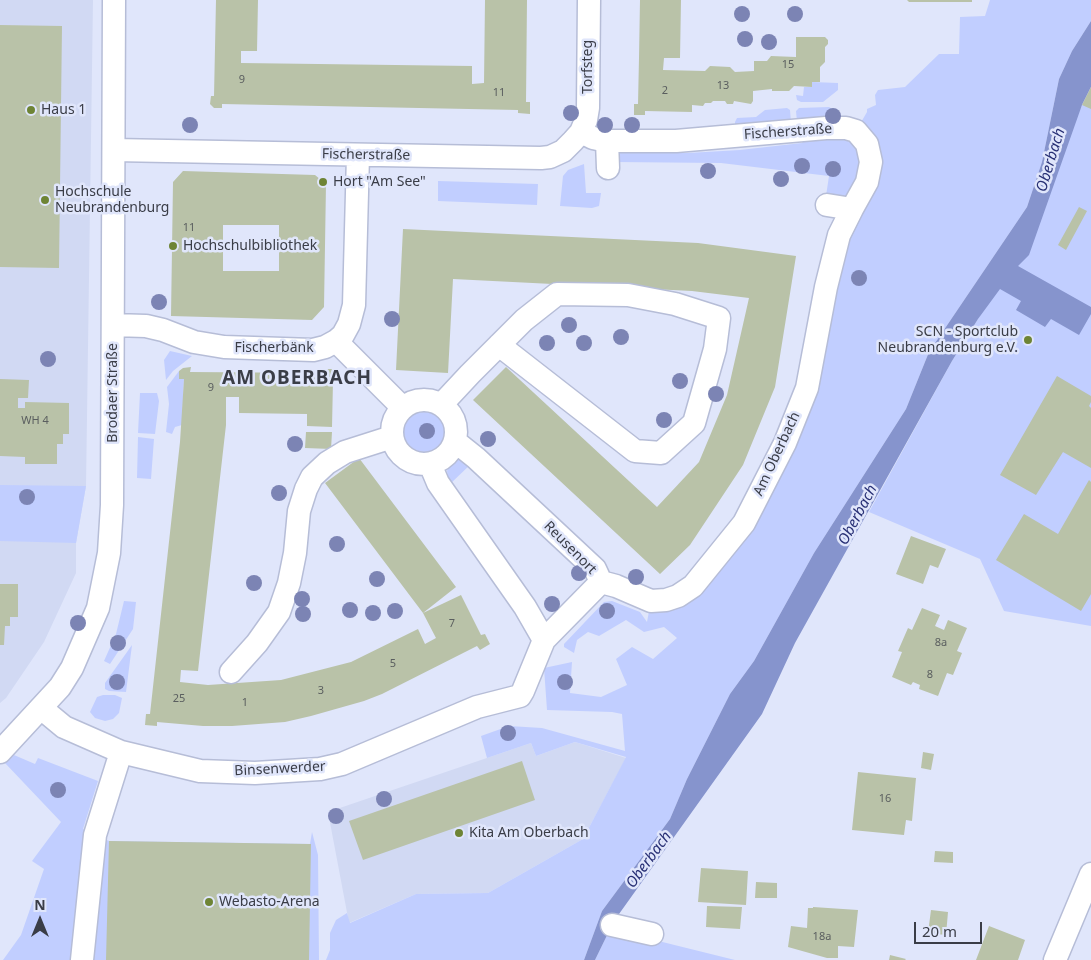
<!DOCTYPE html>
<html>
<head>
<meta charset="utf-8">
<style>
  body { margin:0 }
  #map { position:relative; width:1091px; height:960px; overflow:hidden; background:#e0e6fb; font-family:"Noto Sans",sans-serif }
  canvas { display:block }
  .north { position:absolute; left:15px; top:895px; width:50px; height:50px; -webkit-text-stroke:4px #e0e6fb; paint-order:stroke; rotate:0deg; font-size:14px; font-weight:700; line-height:20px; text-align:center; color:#3a3d47 }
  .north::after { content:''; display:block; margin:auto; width:18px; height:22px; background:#3a3d47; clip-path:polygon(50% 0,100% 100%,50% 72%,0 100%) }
  .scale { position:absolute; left:914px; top:922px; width:68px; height:22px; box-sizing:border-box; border:2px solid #3a3d47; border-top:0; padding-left:6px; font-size:15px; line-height:18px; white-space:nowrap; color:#3a3d47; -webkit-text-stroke:4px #e0e6fb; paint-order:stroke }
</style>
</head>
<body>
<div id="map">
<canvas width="1091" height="960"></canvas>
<div class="north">N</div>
<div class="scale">20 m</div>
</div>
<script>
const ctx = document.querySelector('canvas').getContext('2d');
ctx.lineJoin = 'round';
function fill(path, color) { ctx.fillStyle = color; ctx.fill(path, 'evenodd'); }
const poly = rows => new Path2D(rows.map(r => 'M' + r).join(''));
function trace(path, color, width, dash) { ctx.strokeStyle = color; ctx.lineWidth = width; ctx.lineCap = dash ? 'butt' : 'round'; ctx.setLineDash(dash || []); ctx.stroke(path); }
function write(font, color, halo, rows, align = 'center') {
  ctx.font = font + ' "Noto Sans",sans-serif'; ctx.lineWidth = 5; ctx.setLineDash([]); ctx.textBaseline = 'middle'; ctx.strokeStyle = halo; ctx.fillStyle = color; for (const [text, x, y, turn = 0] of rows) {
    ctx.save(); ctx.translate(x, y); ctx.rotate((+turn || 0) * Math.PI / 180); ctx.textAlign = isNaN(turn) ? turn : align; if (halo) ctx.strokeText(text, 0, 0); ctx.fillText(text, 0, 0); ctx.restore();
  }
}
fill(poly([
  [0,0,93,0,86,486,76,543,76,573,44,642,6,698,0,703],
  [575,742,626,758,583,839,488,893,416,894,349,923,328,812,531,743,536,756]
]), '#d1d9f3');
fill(poly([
  [990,0,1091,0,1091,21,1072,51,1059,79,1042,162,1027,207,929,352,906,409,814,553,754,661,730,694,687,779,670,819,602,911,584,960,326,960,330,950,330,933,336,920,347,913,350,923,416,894,488,893,583,839,626,757,575,742,536,756,531,743,487,758,481,736,509,726,542,728,625,751,622,714,612,712,547,710,544,668,572,662,570,693,601,697,627,685,616,659,632,647,653,659,677,638,664,627,644,632,626,620,599,636,588,632,577,640,574,653,564,647,564,644,604,602,612,601,640,612,647,622,651,601,693,586,785,443,826,287,867,182,856,131,867,112,867,109,876,105,875,95,878,90,905,87,939,54,959,54,960,17,985,16],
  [812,82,838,83,838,90,823,102,801,102,797,100,796,95,803,96,804,87,812,87],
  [1091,87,1091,626,1004,611,980,559,869,512,952,361,978,319],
  [829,107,836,111,837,116,835,120,797,122,796,111,799,108],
  [787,108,790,110,791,123,735,129,735,122,737,118,756,117,765,110],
  [840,137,852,143,859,153,861,175,850,195,839,198,826,196,829,176,721,163,615,162,615,155,620,153,688,153,740,150,802,143,803,140],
  [584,164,586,193,601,193,599,206,592,208,560,206,563,176,568,170],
  [438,181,538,184,537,205,438,201],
  [170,351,192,356,173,371,166,380,164,360],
  [179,371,179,379,184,379,182,425,175,427,172,434,166,432,169,404,167,387],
  [140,393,157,393,159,401,155,434,138,433],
  '400 433a25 25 0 1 1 50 0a25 25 0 1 1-50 0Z',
  [138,437,154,439,151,479,137,478],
  [461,459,472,463,449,485,447,471,450,464,454,460],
  [0,485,86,486,76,543,0,541],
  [124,601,136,602,133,629,110,664,104,661,116,634],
  [132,645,126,692,109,691,105,689,105,683],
  [103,695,115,695,122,698,119,713,113,719,105,721,95,718,90,712,97,697],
  [14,755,35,764,38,758,98,781,83,829,109,841,310,844,312,832,318,855,319,960,3,960,21,935,44,869,32,861,61,822,5,763],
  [610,929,735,960,595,960]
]), '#c1ceff');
fill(poly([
  [1091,21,1091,87,1082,105,1029,255,1018,266,1091,307,1091,314,1079,335,1051,319,1045,327,1016,310,1021,301,1000,289,978,319,952,361,795,643,762,714,614,921,595,960,584,960,602,911,670,819,687,779,730,694,754,661,814,553,906,409,929,352,1027,207,1042,162,1059,79,1072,51]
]), '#8694cd');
fill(poly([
  [216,0,258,0,257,51,241,51,241,63,472,66,472,84,484,83,485,0,527,0,526,102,530,102,530,114,518,113,518,110,222,104,222,108,214,108,210,104,211,96,214,96],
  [640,0,681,0,680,58,664,58,663,70,705,71,710,66,730,67,735,72,754,71,754,61,767,61,771,56,796,57,796,37,825,37,828,40,828,44,825,47,825,62,820,67,820,82,812,82,812,87,794,86,789,91,772,91,772,89,753,91,753,101,751,104,734,101,733,104,727,104,725,101,713,101,711,103,705,103,703,106,692,105,692,112,645,111,645,115,634,115,634,104,638,104,639,58,647,58,639,58],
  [907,0,972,0,972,2,909,2],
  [0,25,62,26,59,268,0,267],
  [1091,87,1091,109,1082,105],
  [183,171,315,175,326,184,324,307,312,320,171,316,173,182],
  [223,225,279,225,279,271,223,271],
  [1079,207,1087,211,1066,250,1058,245],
  [403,229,698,243,796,256,775,387,743,465,690,545,660,574,473,400,506,367,657,507,699,462,727,395,749,298,692,291,453,279,448,373,396,370],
  [191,367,190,372,326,373,326,369,334,369,337,373,337,381,333,381,332,427,307,426,307,414,239,413,239,397,226,397,226,425,198,671,181,670,180,682,208,685,281,680,351,662,418,629,425,644,436,638,423,613,461,595,481,635,485,634,490,644,480,650,477,646,382,694,364,701,311,716,285,722,232,726,203,726,157,722,157,726,145,725,146,714,150,714,180,442,184,379,179,379,179,371,183,368],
  [1057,376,1091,396,1091,402,1089,406,1091,408,1091,468,1063,452,1036,495,1000,475],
  [0,379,29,380,28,398,18,398,18,408,25,408,25,402,69,403,69,434,63,434,63,444,57,444,57,464,25,464,25,457,0,456],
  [306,432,332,432,331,449,305,448],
  [359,458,456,587,423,613,325,483],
  [1089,480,1091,482,1091,594,1081,611,996,560,1024,514,1058,534],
  [911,536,946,549,938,568,930,565,923,584,896,574],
  [0,584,18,584,18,617,10,617,10,626,5,626,4,645,0,645],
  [922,608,940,615,935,626,944,630,948,620,967,628,957,651,962,653,953,675,947,673,938,696,919,689,920,685,913,682,911,685,892,677,902,652,898,651,908,628,912,630],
  [923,752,934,754,931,770,921,768],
  [522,761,535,800,363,860,349,821],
  [858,772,916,778,912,821,906,820,904,835,852,830],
  [109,841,311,844,309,960,106,960],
  [935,851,953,852,953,863,934,862],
  [701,868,748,871,746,905,698,902],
  [756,882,777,883,777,898,755,898],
  [707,906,742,907,740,929,706,927],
  [813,907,858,910,854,947,838,946,838,958,827,958,788,947,791,926,807,928,808,908,813,908],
  [931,910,948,912,946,935,928,933],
  [989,926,1025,940,1018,960,976,960],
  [890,955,906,959,905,960,889,960]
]), '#b9c2a8');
const minor = poly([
  [581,132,593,138,607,141,676,141,826,128,846,128,856,131,867,144,871,162,867,182,852,209,827,205],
  [607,141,608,168],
  [114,150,541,158,550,157,563,151,573,141,581,132,586,120,588,108,589,0],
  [113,325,146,326,163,330,194,342,224,347,313,350,325,347,336,341,343,335,349,324,354,305,358,155],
  [336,341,403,408],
  '392 432a32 32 0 1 1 64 0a32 32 0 1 1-64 0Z',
  [442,404,470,374,524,320,557,294,628,295,675,304,719,318,715,349,694,423,661,453,635,451,499,345],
  [456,442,476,458,595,569,601,582],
  [430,464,438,483,525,607,544,640],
  [601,582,616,586,651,601,666,600,678,596,693,586,744,523,785,443,807,388,826,287,839,235,852,209],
  [231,672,257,643,279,612,289,583,295,553,299,511,306,489,312,477,327,463,345,452,392,437],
  [41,708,64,727,121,752,200,771,255,773,320,769,342,764,477,707,520,696,523,691,544,640,601,582],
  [0,752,60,687,72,668,98,608,109,553,112,505,114,0],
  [612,925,652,934],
  [82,960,95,835,121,752],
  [1055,960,1091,874]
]);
trace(minor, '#b6bdd7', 25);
trace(minor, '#fff', 22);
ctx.fillStyle = '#7c84b4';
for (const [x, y] of [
  [742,14],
  [795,14],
  [745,39],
  [769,42],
  [571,113],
  [833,116],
  [190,125],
  [605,125],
  [632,125],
  [802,166],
  [833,169],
  [708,171],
  [781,179],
  [859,278],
  [159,302],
  [392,319],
  [569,325],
  [621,337],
  [547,343],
  [584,343],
  [48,359],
  [680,381],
  [716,394],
  [664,420],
  [427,431],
  [488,439],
  [295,444],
  [279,493],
  [27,497],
  [337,544],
  [579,573],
  [636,577],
  [377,579],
  [254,583],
  [302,599],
  [552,604],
  [350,610],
  [395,611],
  [607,611],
  [373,613],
  [303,614],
  [78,623],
  [118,643],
  [117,682],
  [565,682],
  [508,733],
  [58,790],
  [384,799],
  [336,816]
]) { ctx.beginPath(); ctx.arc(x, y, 8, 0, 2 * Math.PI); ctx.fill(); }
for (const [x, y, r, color] of [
  [31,110,5,"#6e8435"],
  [323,182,5,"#6e8435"],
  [45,200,5,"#6e8435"],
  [173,246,5,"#6e8435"],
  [1028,340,5,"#6e8435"],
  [459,833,5,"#6e8435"],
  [209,902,5,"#6e8435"]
]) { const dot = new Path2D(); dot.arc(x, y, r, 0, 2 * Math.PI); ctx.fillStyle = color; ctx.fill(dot); trace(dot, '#e0e6fb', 2); }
write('11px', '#5a5e5f', null, [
  ["15",788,65],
  ["9",242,80],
  ["13",723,86],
  ["2",665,91],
  ["11",499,93],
  ["11",189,228],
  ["9",211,388],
  ["WH 4",35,421],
  ["7",452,624],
  ["8a",941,643],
  ["5",393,664],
  ["8",930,675],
  ["3",321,691],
  ["25",179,699],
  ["1",245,703],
  ["16",885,799],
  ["18a",822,937]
]);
write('14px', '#3a3d47', '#e0e6fb', [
  ["Torfsteg",588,67,-90],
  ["Fischerstraße",788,132,-4],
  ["Fischerstraße",366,155,1],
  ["Fischerbänk",274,348],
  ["Brodaer Straße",113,393,-90],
  ["Am Oberbach",777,454,-65],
  ["Reusenort",570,548,45],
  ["Binsenwerder",280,769,-3]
]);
write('14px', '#3a3d47', '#e0e6fb', [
  ["Haus 1",41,110],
  ["Hort \"Am See\"",333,182],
  ["Hochschule",55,192],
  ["Neubrandenburg",55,208],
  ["Hochschulbibliothek",183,246],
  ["SCN - Sportclub",1018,332,"right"],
  ["Neubrandenburg e.V.",1018,348,"right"],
  ["Kita Am Oberbach",469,833],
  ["Webasto-Arena",219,902]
], 'left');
write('italic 15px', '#283075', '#e0e6fb', [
  ["Oberbach",1051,160,-73],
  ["Oberbach",858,515,-62],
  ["Oberbach",649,860,-54]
]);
ctx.letterSpacing = '1px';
write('bold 19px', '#3a3d47', '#e0e6fb', [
  ["AM OBERBACH",297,379]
]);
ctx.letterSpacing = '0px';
</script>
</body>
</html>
